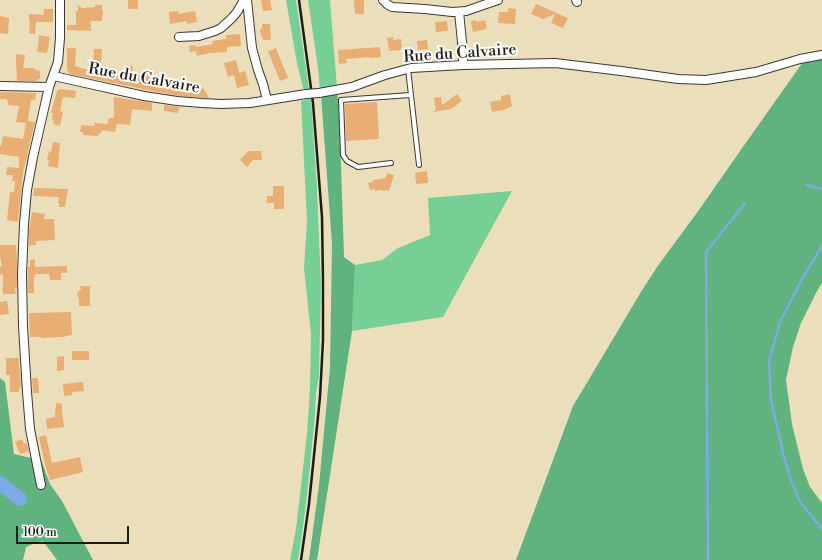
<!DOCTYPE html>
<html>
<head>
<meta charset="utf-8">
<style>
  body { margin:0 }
  #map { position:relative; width:822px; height:560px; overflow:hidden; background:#ebdfbb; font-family:"Libre Bodoni",serif }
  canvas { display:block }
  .scale { position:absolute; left:16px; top:526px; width:113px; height:18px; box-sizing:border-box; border:2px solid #1c1c1c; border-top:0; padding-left:5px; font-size:12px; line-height:14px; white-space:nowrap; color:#1c1c1c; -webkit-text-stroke:3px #fdfcf7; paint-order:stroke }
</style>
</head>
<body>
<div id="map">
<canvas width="822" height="560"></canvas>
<div class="scale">100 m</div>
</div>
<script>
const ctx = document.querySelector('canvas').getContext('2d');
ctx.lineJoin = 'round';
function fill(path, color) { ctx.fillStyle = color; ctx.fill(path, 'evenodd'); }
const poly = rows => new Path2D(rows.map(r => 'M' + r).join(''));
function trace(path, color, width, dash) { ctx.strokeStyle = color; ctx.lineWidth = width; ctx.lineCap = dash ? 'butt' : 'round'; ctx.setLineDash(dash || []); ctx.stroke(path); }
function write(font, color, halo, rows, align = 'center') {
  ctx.font = font + ' "Libre Bodoni",serif'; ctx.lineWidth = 4; ctx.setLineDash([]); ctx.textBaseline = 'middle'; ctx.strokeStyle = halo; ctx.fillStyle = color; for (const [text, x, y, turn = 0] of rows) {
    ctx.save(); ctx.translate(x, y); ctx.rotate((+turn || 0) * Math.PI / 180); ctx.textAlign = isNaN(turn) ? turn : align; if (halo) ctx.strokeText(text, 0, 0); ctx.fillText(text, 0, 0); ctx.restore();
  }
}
fill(poly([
  [286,0,296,0,309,89,304,89,303,88,297,63],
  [308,0,330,0,337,88,320,90,318,68],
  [311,98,317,189,321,286,319,376,316,393,315,415,307,496,301,542,298,560,290,560,296,529,307,434,310,387,311,334,304,268,307,222,301,101],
  [512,191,443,317,352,331,355,265,382,260,398,248,430,235,428,198]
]), '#76d096');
fill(poly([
  [822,59,822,283,817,291,801,323,793,347,786,380,792,424,803,469,810,487,822,503,822,560,516,560,573,406,641,292,657,267,696,214,745,144,803,62],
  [337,93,339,105,344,257,355,265,352,331,317,560,309,560,319,485,330,368,332,244,321,95],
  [0,378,5,382,14,454,31,458,40,457,50,484,62,501,93,560,57,560,43,541,33,544,26,547,23,560,0,560]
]), '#60b27f');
trace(poly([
  [806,185,822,189],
  [822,246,803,277,780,322,769,361,771,400,783,453,790,478,800,502,822,529],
  [708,560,706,252,745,203]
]), '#7aabe6', 2.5);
trace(poly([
  [0,483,20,499]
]), '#7aabe6', 14);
fill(poly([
  [128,0,138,0,138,9,128,9],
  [261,0,270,0,272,10,263,11],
  [354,0,364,0,364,14,355,14],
  [536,4,568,18,563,28,551,23,555,14,543,19,531,14],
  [78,5,82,8,95,7,95,5,102,5,102,9,103,11,103,15,102,16,102,21,91,21,91,31,67,30,67,25,76,25,76,11,78,11],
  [508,8,516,9,515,24,498,23,499,12,508,12],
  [44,9,53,9,53,22,36,22,35,34,29,33,30,21,29,21,29,14,43,15],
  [178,11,179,14,195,11,197,22,187,24,187,21,170,24,169,12],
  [0,16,9,18,8,34,0,33],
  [475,20,477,22,485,20,487,29,473,32,471,23,472,21],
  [447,21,448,31,436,32,435,22],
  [262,24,270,24,271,40,263,40,262,36,261,36,260,29,262,29],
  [240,34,241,46,227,47,227,52,210,53,197,56,196,51,190,52,189,46,195,45,196,47,213,44,212,41,226,39,226,35],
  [39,35,50,37,47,53,37,52],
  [393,37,393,40,401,39,402,50,389,51,387,38],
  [427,40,428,49,418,50,417,41],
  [380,47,381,57,369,58,369,57,346,59,347,63,339,64,338,50],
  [67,48,76,48,75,66,91,71,91,67,93,67,94,49,102,49,100,73,123,76,125,65,133,66,132,74,161,77,160,85,172,86,174,85,183,86,186,90,192,84,199,85,199,88,204,89,209,98,180,96,157,92,70,74,67,70],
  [276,48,288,78,280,81,268,51],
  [16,54,25,55,23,68,35,68,35,70,40,71,40,78,36,81,17,81,16,60],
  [236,60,239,73,245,71,249,85,237,88,234,75,228,77,224,63],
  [60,89,76,91,75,98,63,97,60,111,63,112,60,126,53,124,54,121,52,120,53,113,51,113,57,91],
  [0,92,36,93,35,100,31,100,28,121,35,122,23,173,18,222,7,220,10,192,14,192,15,181,12,181,13,175,6,175,7,167,19,168,19,157,0,154,0,146,1,146,3,136,23,139,26,123,16,122,19,106,8,105,8,101,7,101,7,99,0,99],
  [457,94,462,101,451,109,433,112,436,110,434,98,441,97,442,105],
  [510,94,512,106,507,108,507,109,492,112,490,102,501,100,501,96],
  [114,97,152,103,152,111,132,109,130,125,117,124,115,132,101,130,101,133,99,133,98,136,83,135,83,132,80,132,81,125,94,126,95,123,107,124,109,118,114,118],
  [377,102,379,139,346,141,345,104],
  [164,105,179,107,178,113,164,111],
  [53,142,60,143,58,168,48,166,49,160,47,160,49,151,51,152],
  [248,151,261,151,262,160,253,160,247,167,240,160],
  [427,171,428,183,416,184,415,173],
  [387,173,394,175,389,191,386,190,385,191,380,190,375,191,375,189,370,190,368,183,373,182,373,180,386,178],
  [273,186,284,186,284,209,274,209,274,203,267,203,267,196,273,196],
  [34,188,68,189,65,207,59,207,59,203,58,203,59,197,33,196],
  [32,212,45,214,44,219,54,219,55,240,36,241,36,245,29,246,29,230],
  [0,245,16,245,17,258,17,288,15,288,16,294,3,294,2,287,3,287,3,274,0,275,0,267,2,266,0,257],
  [35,259,35,267,67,266,67,273,61,273,61,280,50,280,49,274,35,274,35,277,34,277,34,293,28,293,28,267,30,267,30,260],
  [80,286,90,286,90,306,79,306,79,298,77,295,77,293,81,289],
  [7,301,9,314,0,315,0,302],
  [71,312,72,335,65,336,65,337,41,338,41,337,30,337,29,313],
  [72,351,89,351,89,360,72,360],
  [64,356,64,370,57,371,57,357],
  [6,358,19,358,19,370,20,370,21,388,19,388,19,392,10,392,10,375,6,375],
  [32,378,38,378,39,393,33,393],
  [83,382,84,391,72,392,72,395,64,396,63,384],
  [56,403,62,404,62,411,64,427,47,429,46,419,55,417],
  [46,435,52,463,80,457,83,472,50,480,45,465,39,437],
  [22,439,24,444,27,443,29,451,20,454,15,442]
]), '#e9ae73');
const service = poly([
  [408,69,419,165],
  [391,163,358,167,347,161,343,155,341,100,410,95]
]);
const minor = poly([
  [247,0,252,48,258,70,263,84,267,100],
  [383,0,387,4,392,7,425,9,452,12,466,11,498,0],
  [576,0,577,2],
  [459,12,463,52,463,65],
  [179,37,199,36,215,31,221,28,232,18,237,12,244,0],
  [54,76,67,79,144,96,177,101,202,103,221,104,250,103,306,94],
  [0,86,49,87],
  [319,93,352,87,385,75,411,68,463,65,555,63,621,71,678,79,706,80,756,72,800,59,822,55],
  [41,485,30,429,27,392,23,326,22,274,24,224,27,190,33,157,49,87,58,62,60,38,60,0]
]);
trace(service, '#3b3934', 6);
trace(minor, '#3b3934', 10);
trace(service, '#fff', 4);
trace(minor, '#fff', 8);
trace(poly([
  [299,0,313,103,322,217,323,281,323,340,320,397,309,504,301,560]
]), '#1c1c1c', 2.5);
const minorBridge = poly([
  [306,94,319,93]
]);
trace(minorBridge, '#3b3934', 10, []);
trace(minorBridge, '#fff', 8);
write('16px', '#1c1c1c', '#fdfcf7', [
  ["Rue du Calvaire",460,54,-4],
  ["Rue du Calvaire",144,79,10]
]);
</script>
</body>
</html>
